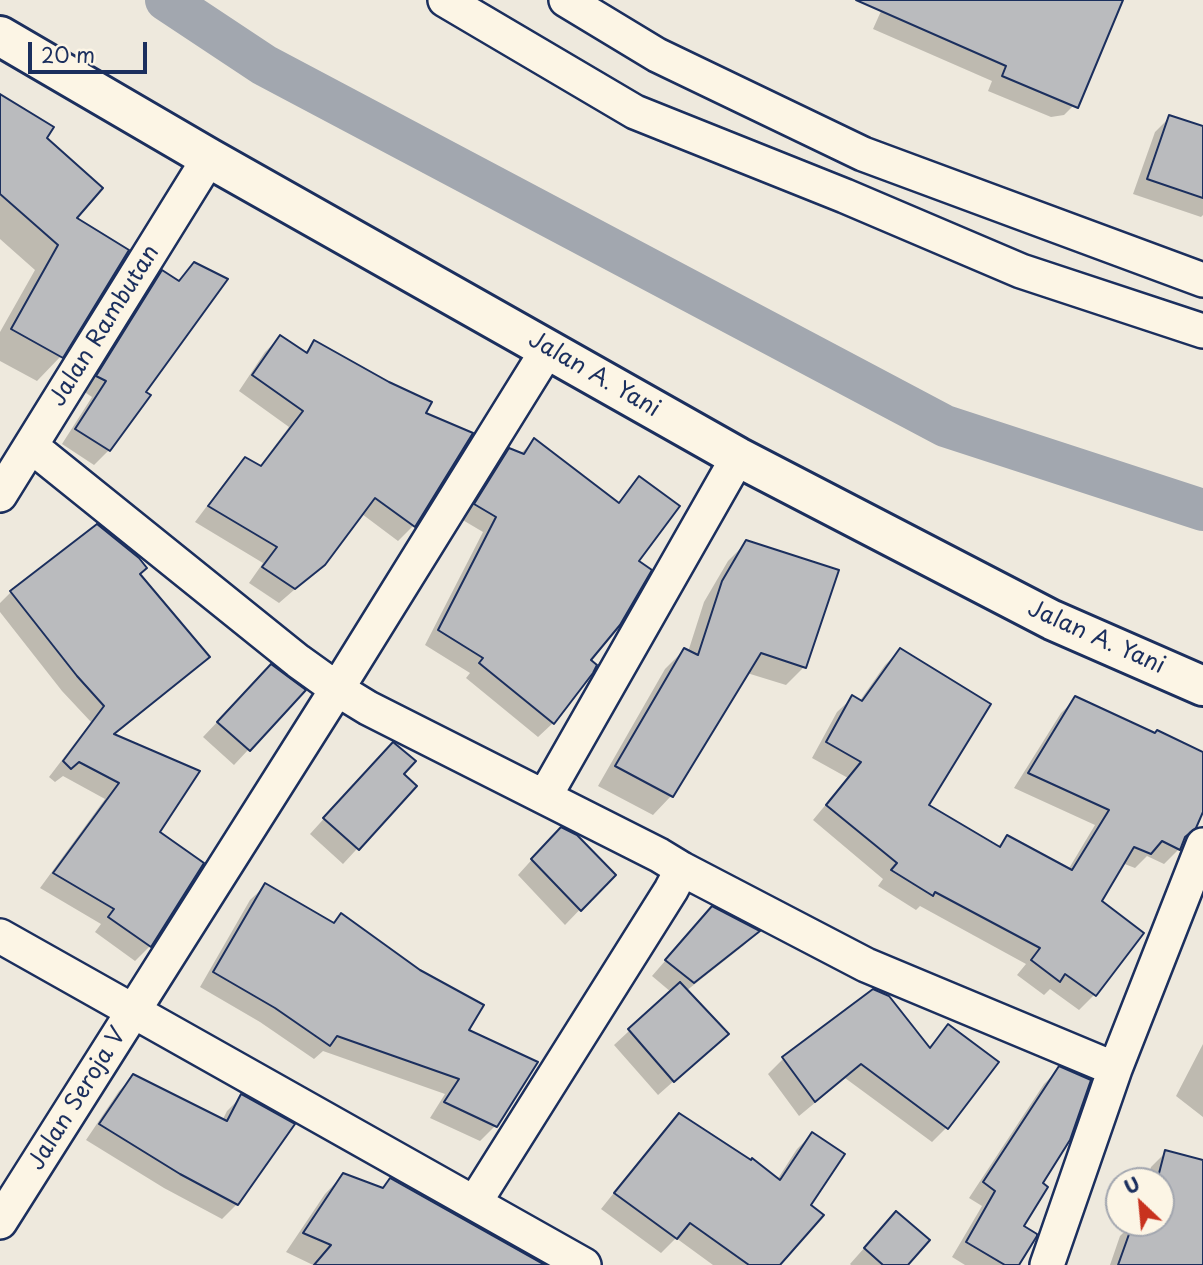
<!DOCTYPE html>
<html>
<head>
<meta charset="utf-8">
<style>
  body { margin:0 }
  #map { position:relative; width:1203px; height:1265px; overflow:hidden; background:#eee9dd; font-family:"Playpen Sans",sans-serif }
  canvas { display:block }
  .north { position:absolute; left:1105px; top:1167px; width:70px; height:70px; box-sizing:border-box; background:#fcf5e5; border:2px solid #a2a6af; border-radius:50%; rotate:334deg; font-size:19px; font-weight:700; line-height:28px; text-align:center; color:#1b2f5e }
  .north::after { content:''; display:block; margin:auto; width:24px; height:32px; background:#c8321e; clip-path:polygon(50% 0,100% 100%,50% 72%,0 100%) }
  .scale { position:absolute; left:28px; top:42px; width:119px; height:32px; box-sizing:border-box; border:4px solid #1b2f5e; border-top:0; padding-left:9px; font-size:21px; line-height:24px; white-space:nowrap; color:#1b2f5e; -webkit-text-stroke:5px #fcf5e5; paint-order:stroke }
</style>
</head>
<body>
<div id="map">
<canvas width="1203" height="1265"></canvas>
<div class="north">U</div>
<div class="scale">20 m</div>
</div>
<script>
const ctx = document.querySelector('canvas').getContext('2d');
ctx.lineJoin = 'round';
function fill(path, color) { ctx.fillStyle = color; ctx.fill(path, 'evenodd'); }
const poly = rows => new Path2D(rows.map(r => 'M' + r).join(''));
function trace(path, color, width, dash) { ctx.strokeStyle = color; ctx.lineWidth = width; ctx.lineCap = dash ? 'butt' : 'round'; ctx.setLineDash(dash || []); ctx.stroke(path); }
function write(font, color, halo, rows, align = 'center') {
  ctx.font = font + ' "Playpen Sans",sans-serif'; ctx.lineWidth = 5; ctx.setLineDash([]); ctx.textBaseline = 'middle'; ctx.strokeStyle = halo; ctx.fillStyle = color; for (const [text, x, y, turn = 0] of rows) {
    ctx.save(); ctx.translate(x, y); ctx.rotate((+turn || 0) * Math.PI / 180); ctx.textAlign = isNaN(turn) ? turn : align; if (halo) ctx.strokeText(text, 0, 0); ctx.fillText(text, 0, 0); ctx.restore();
  }
}
fill(poly([
  [886,0,1121,0,1079,100,1064,115,1051,117,988,91,992,81,873,29],
  [0,96,44,139,75,218,61,356,37,381,0,361,0,332,35,270,0,239],
  [1170,117,1203,128,1203,215,1201,217,1133,194,1155,132],
  [194,264,143,393,109,450,94,465,62,444,92,397,83,391,147,287,162,272,177,282],
  [280,337,304,353,315,343,424,414,471,434,413,526,398,541,362,514,324,564,279,603,249,583,263,563,195,522,231,474,246,459,259,467,289,427,239,391,265,352],
  [534,441,617,504,639,479,636,562,588,660,591,672,553,723,538,737,466,678,470,673,425,645,483,532,461,519,495,464,510,450,520,454],
  [747,542,804,667,786,685,747,673,671,796,653,815,598,786,665,669,684,650,688,652,704,602,728,561],
  [138,574,207,657,192,672,113,736,158,833,150,946,135,961,95,932,101,924,40,888,105,799,63,776,55,782,49,777,91,722,62,691,0,612,0,603,11,592],
  [900,650,927,805,997,847,1008,837,1068,870,1095,825,1014,788,1061,713,1076,698,1203,754,1203,807,1179,849,1164,864,1147,856,1135,868,1122,863,1100,901,1094,995,1079,1010,1050,989,1044,995,1017,975,1026,964,920,906,916,910,878,886,883,879,813,820,848,778,812,758,837,712,852,698,859,702,885,665],
  [256,681,303,691,234,765,203,737],
  [378,759,401,774,415,786,343,864,310,834],
  [546,844,613,875,565,925,518,875],
  [265,886,333,924,341,915,466,1031,535,1062,495,1126,480,1141,430,1118,445,1094,323,1051,314,1059,260,1022,200,987,250,900],
  [697,924,757,932,743,946,686,991,727,1034,658,1095,614,1045,671,992,652,976],
  [874,991,928,1048,949,1026,947,1127,932,1142,845,1078,799,1116,768,1074,783,1059],
  [1203,1044,1203,1117,1176,1096],
  [1059,1069,1041,1184,1021,1226,1017,1265,965,1265,952,1257,982,1206,969,1198,1044,1084],
  [134,1076,222,1121,227,1111,242,1096,237,1204,222,1219,164,1188,86,1140,119,1091],
  [679,1115,777,1180,797,1149,812,1134,809,1205,778,1265,713,1265,676,1238,661,1253,601,1209,664,1130],
  [1166,1152,1203,1162,1203,1265,1110,1265,1120,1236,1133,1223,1161,1223,1161,1181,1147,1181,1151,1167],
  [343,1175,381,1189,390,1180,541,1265,313,1265,286,1252,325,1194],
  [882,1228,905,1265,851,1265,850,1264]
]), '#0003');
trace(poly([
  [166,0,264,65,945,426,1203,510]
]), '#a2a7af', 42);
const building = poly([
  [856,0,1123,0,1078,108,1002,76,1006,66,856,0],
  [0,94,54,127,47,138,103,188,77,218,129,250,63,358,11,329,58,245,0,194,0,94],
  [1169,115,1203,126,1203,198,1147,179,1169,115],
  [194,262,228,279,146,392,151,395,110,451,75,429,106,381,96,376,162,270,179,281,194,262],
  [280,335,307,353,314,340,389,382,432,402,426,413,473,433,415,527,375,498,325,565,295,589,262,567,277,547,208,506,245,457,261,466,303,411,252,375,280,335],
  [534,438,619,503,639,476,680,506,639,561,652,570,620,625,591,660,597,665,593,673,554,724,479,663,483,658,438,630,496,517,474,504,509,448,524,454,534,438],
  [97,524,139,558,147,568,140,574,210,657,114,734,200,771,160,832,204,863,151,947,108,917,114,909,53,873,119,783,79,762,71,769,63,761,104,706,77,676,10,591,97,524],
  [746,540,839,570,806,668,761,653,673,797,615,766,684,648,698,655,722,581,746,540],
  [900,648,991,704,929,805,1000,847,1007,835,1072,870,1109,810,1028,773,1075,696,1155,733,1157,730,1203,752,1203,812,1196,828,1185,837,1180,850,1162,841,1151,854,1134,847,1102,901,1144,933,1096,996,1065,974,1060,982,1031,960,1040,948,935,892,933,896,891,870,897,863,826,805,861,762,826,742,852,695,862,701,900,648],
  [271,664,306,690,250,751,217,722,271,664],
  [393,742,416,761,404,774,417,786,359,850,323,818,393,742],
  [561,827,577,835,616,875,581,911,531,859,561,827],
  [265,883,334,923,341,913,420,970,484,1005,469,1030,538,1062,497,1127,444,1102,459,1079,337,1036,330,1046,275,1008,213,972,265,883],
  [712,906,760,931,694,983,665,960,712,906],
  [680,982,729,1034,674,1082,628,1029,680,982],
  [873,989,889,996,930,1048,948,1024,999,1062,948,1129,861,1064,815,1102,782,1057,873,989],
  [1059,1066,1091,1080,1070,1140,1043,1183,1048,1187,1024,1226,1037,1234,1037,1236,1019,1265,1005,1265,966,1242,995,1191,983,1182,1059,1066],
  [133,1074,227,1121,241,1094,295,1124,238,1205,180,1174,99,1124,133,1074],
  [679,1113,751,1160,752,1158,780,1180,812,1132,845,1154,811,1205,824,1215,780,1265,749,1265,690,1223,677,1239,614,1193,679,1113],
  [1165,1150,1203,1160,1203,1265,1118,1265,1133,1223,1161,1223,1161,1181,1157,1181,1165,1150],
  [343,1173,383,1188,390,1178,545,1265,314,1265,331,1245,303,1233,343,1173],
  [896,1211,930,1240,908,1265,883,1265,864,1248,896,1211]
]);
fill(building, '#babbbe');
trace(building, '#1b2f5e', 2);
const street = poly([
  [445,0,635,112,845,196,1021,271,1203,331],
  [566,0,657,55,863,154,1203,280],
  [31,446,298,661,337,689,368,708,659,855,682,869,671,890,475,1202],
  [0,495,209,158],
  [545,796,738,457],
  [682,869,866,965,1115,1069],
  [0,936,584,1265],
  [0,1222,337,689,548,349],
  [1047,1265,1115,1069,1203,845]
]);
const highway = poly([
  [0,36,209,158,738,457,1052,620,1203,686]
]);
trace(street, '#1b2f5e', 38);
trace(highway, '#1b2f5e', 44);
trace(street, '#fcf5e5', 33);
trace(highway, '#fcf5e5', 38);
write('23px', '#1b2f5e', '#fcf5e5', [
  ["Jalan Rambutan",105,326,-58],
  ["Jalan A. Yani",594,375,30],
  ["Jalan A. Yani",1096,638,24],
  ["Jalan Seroja V",78,1099,-58]
]);
</script>
</body>
</html>
